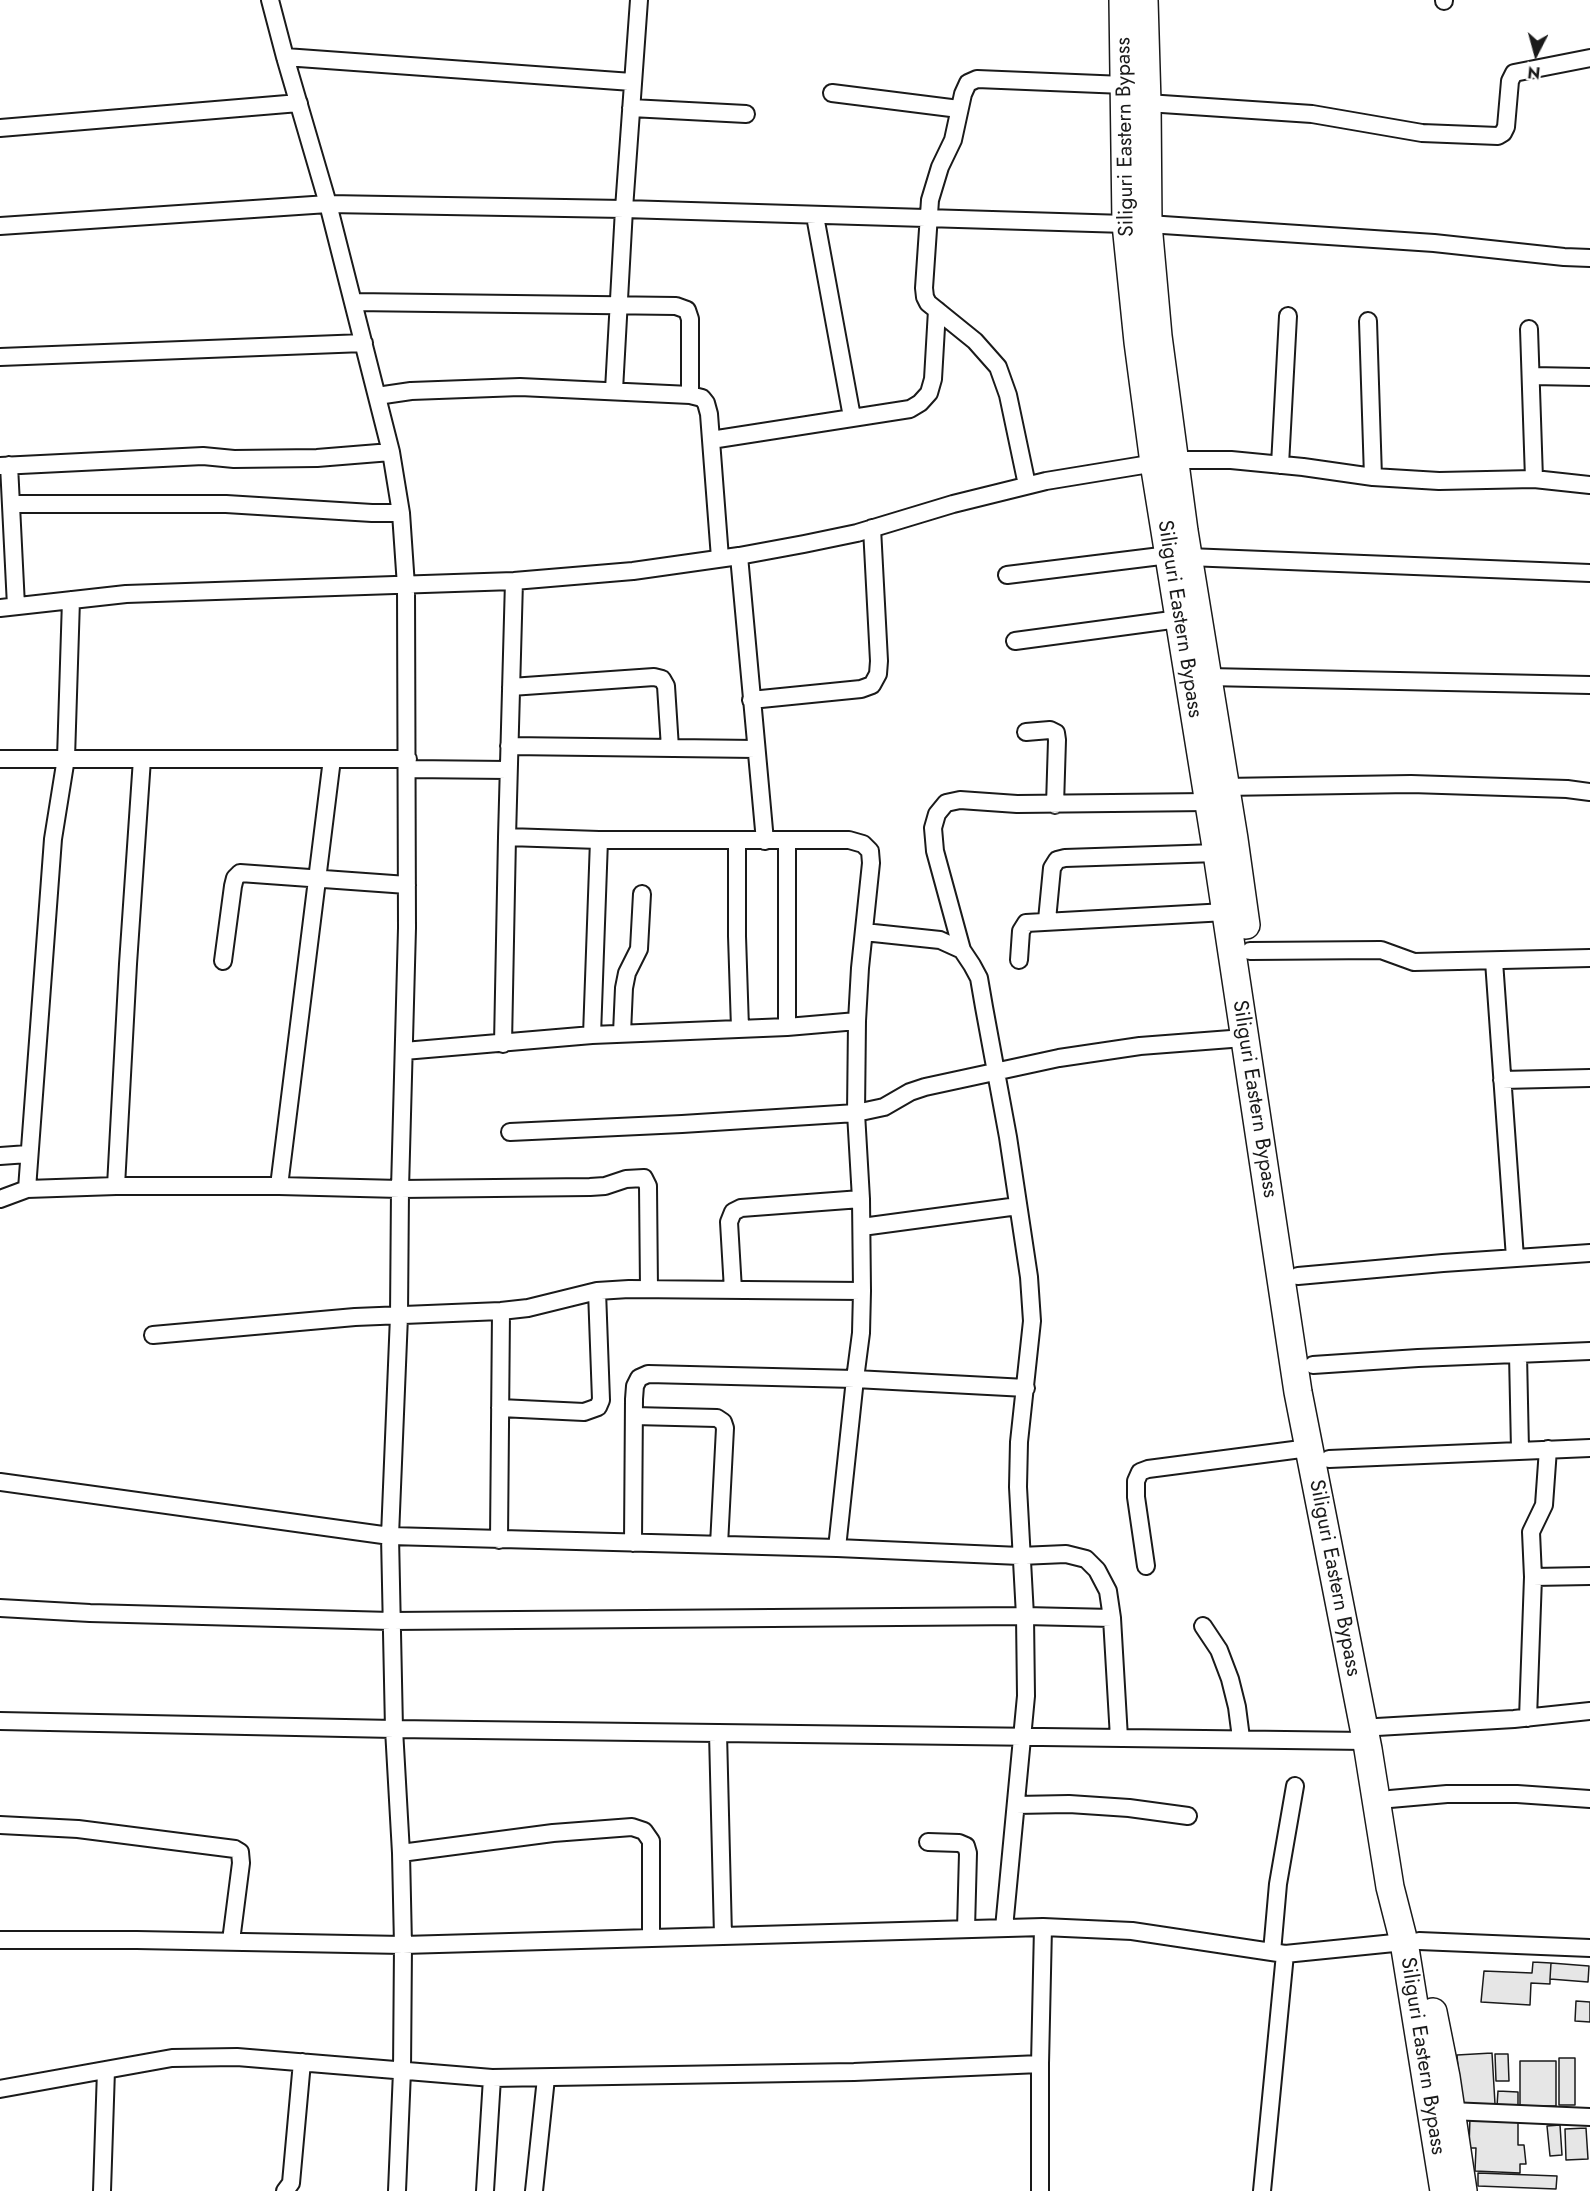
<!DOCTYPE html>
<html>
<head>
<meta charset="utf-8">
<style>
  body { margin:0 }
  #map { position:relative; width:1590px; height:2191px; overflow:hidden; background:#fff; font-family:Jost,sans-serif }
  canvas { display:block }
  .north { position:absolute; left:1506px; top:24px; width:60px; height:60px; -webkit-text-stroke:4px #fff; paint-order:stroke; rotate:186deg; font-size:16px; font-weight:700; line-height:24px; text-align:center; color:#1a1a1a }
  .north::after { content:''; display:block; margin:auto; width:21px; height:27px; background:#1a1a1a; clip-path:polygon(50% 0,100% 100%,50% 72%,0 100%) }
</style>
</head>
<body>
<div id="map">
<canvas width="1590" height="2191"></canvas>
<div class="north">N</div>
</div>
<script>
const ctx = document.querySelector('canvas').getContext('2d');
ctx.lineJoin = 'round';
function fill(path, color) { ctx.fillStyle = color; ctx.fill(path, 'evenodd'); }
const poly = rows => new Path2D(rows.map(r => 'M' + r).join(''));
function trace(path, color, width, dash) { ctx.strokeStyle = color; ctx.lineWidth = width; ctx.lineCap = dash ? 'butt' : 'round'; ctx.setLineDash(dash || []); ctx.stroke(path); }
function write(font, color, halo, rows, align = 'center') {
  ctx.font = font + ' Jost,sans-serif'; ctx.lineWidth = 4.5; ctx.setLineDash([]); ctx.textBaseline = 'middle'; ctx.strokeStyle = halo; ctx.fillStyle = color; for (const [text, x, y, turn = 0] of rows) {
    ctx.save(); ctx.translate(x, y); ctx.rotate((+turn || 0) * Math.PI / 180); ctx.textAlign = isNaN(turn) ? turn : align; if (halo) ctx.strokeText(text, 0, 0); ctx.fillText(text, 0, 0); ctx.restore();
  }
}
const building = poly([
  [1533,1962,1551,1963,1550,1979,1550,1984,1531,1983,1530,2005,1481,2002,1484,1971,1532,1973,1533,1962],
  [1551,1963,1589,1966,1588,1982,1550,1979,1551,1963],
  [1576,2001,1590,2002,1590,2022,1575,2021,1576,2001],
  [1492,2053,1495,2104,1461,2106,1457,2055,1492,2053],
  [1495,2054,1508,2054,1509,2081,1496,2081,1495,2054],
  [1559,2058,1575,2058,1575,2105,1559,2105,1559,2058],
  [1520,2061,1556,2061,1556,2106,1520,2106,1520,2061],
  [1498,2091,1518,2092,1518,2106,1497,2106,1498,2091],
  [1470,2117,1518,2120,1518,2145,1524,2145,1526,2164,1520,2164,1520,2173,1475,2171,1476,2148,1469,2148,1470,2117],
  [1560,2125,1562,2155,1550,2156,1547,2126,1560,2125],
  [1586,2128,1588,2159,1566,2160,1565,2129,1586,2128],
  [1478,2173,1557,2176,1556,2189,1478,2186,1478,2173]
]);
fill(building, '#e6e6e6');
trace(building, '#1a1a1a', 1.5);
const street = poly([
  [270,0,285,57,328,204,391,452,401,513,406,586,407,928,400,1189,399,1316,390,1536,394,1729,401,1853,403,1945,402,2071,397,2191],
  [1444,1,1444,0],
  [285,57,632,82],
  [832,93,959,109],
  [1147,103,1312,114,1422,133,1498,136,1503,133,1506,127,1510,81,1514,73,1590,58],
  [631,108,746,114],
  [0,128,299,103],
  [815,216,852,417],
  [1148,224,1434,243,1564,257,1590,258],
  [0,226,328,204,624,209,1126,224],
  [353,302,676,306,687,310,690,319,690,395],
  [1368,321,1373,477],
  [1529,329,1534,479],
  [0,357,364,343],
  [1531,376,1590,377],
  [614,390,624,209,639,0],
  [377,396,411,391,520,387,690,395,702,398,706,403,709,414,720,558],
  [711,440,910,409,920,403,929,393,933,379,937,310],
  [9,465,16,606],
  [1280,465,1288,316],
  [0,466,203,456,234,459,317,458,391,452],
  [1027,485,1008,395,998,367,975,341,928,303,925,297,924,288,930,200,940,167,953,140,963,94,968,83,977,79,1124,85],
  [11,504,226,504,372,513,401,513],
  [739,556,765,841],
  [1188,557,1590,573],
  [1007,575,1169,555],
  [514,581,507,837,599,840,849,840,863,844,870,851,871,863,860,968,857,1021,856,1113,861,1199,862,1291,861,1333,855,1379,648,1374,639,1378,635,1386,634,1399,633,1543],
  [71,600,66,758,53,839,27,1189,116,1186,279,1186,400,1189,590,1187,605,1186,626,1179,644,1178,648,1186,649,1289],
  [0,608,126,594,514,581,633,571,739,556,804,544,857,533,953,504,1046,481,1174,460,1231,460,1303,467,1373,477,1439,481,1534,479,1590,485],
  [1015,641,1179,619],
  [1208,677,1590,685],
  [511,687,654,677,662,679,666,686,670,748],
  [751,700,861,689,872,685,878,674,879,661,872,528],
  [1026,732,1050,730,1056,733,1057,740,1055,805],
  [509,746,756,749],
  [0,759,408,759],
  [408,769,508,770],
  [1224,787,1411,784,1567,789,1590,792],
  [737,840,737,936,740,1028],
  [1047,920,1052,868,1057,860,1065,858,1217,853],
  [864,932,940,940,962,950,972,965,979,978,984,1007,1008,1137,1029,1277,1032,1321,1019,1442,1018,1487,1025,1616,1026,1696,1004,1928],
  [962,950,935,851,933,828,937,814,946,803,960,800,1017,804,1208,802],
  [1250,951,1381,950,1414,962,1590,958],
  [1019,960,1021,931,1026,923,1226,912],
  [223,961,233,886,235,878,240,873,407,885],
  [1494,961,1515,1258],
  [787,1027,787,841],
  [622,1033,624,988,627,973,639,949,642,894],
  [592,1035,599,840],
  [503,1044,507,837],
  [404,1051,592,1035,787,1027,857,1021],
  [1502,1080,1590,1078],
  [510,1132,682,1124,856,1113,884,1107,910,1092,925,1087,1059,1058,1140,1046,1244,1038],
  [0,1156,28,1154],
  [116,1186,128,964,142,759],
  [279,1186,332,759],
  [0,1199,27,1189],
  [862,1227,1018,1206],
  [1298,1276,1443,1263,1590,1253],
  [733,1290,729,1222,733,1212,741,1208,861,1199],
  [153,1335,355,1317,501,1311,528,1308,597,1291,629,1289,862,1291],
  [1518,1354,1520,1450],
  [1313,1365,1418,1358,1590,1351],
  [500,1408,584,1412,598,1407,601,1400,597,1291],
  [634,1416,717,1418,723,1422,725,1428,719,1545],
  [1329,1459,1590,1448],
  [0,1482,390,1536,837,1548,1020,1556,1066,1554,1086,1559,1097,1570,1108,1591,1112,1618,1119,1738],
  [499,1540,501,1311],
  [837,1548,855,1379,1026,1388],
  [1146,1566,1136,1497,1136,1481,1140,1472,1148,1469,1309,1448],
  [1533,1577,1531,1532,1544,1505,1548,1449],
  [0,1608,90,1613,391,1621,1025,1616,1112,1618],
  [1203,1626,1219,1650,1230,1679,1237,1707,1241,1738],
  [1528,1718,1533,1577,1590,1576],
  [0,1721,394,1729,1366,1741],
  [1377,1727,1514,1719,1590,1711],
  [718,1733,723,1936],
  [1390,1799,1447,1794,1517,1794,1590,1799],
  [1016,1805,1069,1804,1129,1808,1188,1816],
  [0,1825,78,1829,235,1849,240,1852,241,1863,231,1941],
  [928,1842,959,1843,966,1846,968,1853,966,1929],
  [401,1853,553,1833,632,1827,644,1831,651,1841,651,1938],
  [0,1940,137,1940,403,1945,1043,1927,1132,1931,1285,1954,1404,1942],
  [1419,1941,1590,1948],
  [1272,1952,1278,1884,1295,1786],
  [0,2089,172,2058,237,2057,492,2078,854,2072,1040,2064],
  [1450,2111,1590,2117],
  [102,2191,106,2070],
  [285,2191,291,2183,302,2062],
  [485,2191,492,2078],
  [534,2191,546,2078],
  [1040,2191,1040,2064,1043,1927],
  [1262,2191,1285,1954]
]);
const primary = poly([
  [1123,0,1126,224,1138,342,1154,463,1217,853,1298,1392,1368,1749,1390,1887,1404,1942,1444,2191],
  [1144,0,1147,103,1148,224,1158,336,1184,531,1234,839,1246,925],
  [1433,2012,1446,2077,1463,2191]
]);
trace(street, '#1a1a1a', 20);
trace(primary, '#1a1a1a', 30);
trace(street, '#fff', 16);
trace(primary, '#fff', 27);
write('21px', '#1a1a1a', '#fff', [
  ["Siliguri Eastern Bypass",1126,137,-91],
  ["Siliguri Eastern Bypass",1179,619,81],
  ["Siliguri Eastern Bypass",1254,1099,81],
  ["Siliguri Eastern Bypass",1334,1578,79],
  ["Siliguri Eastern Bypass",1422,2056,81]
]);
</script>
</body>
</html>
